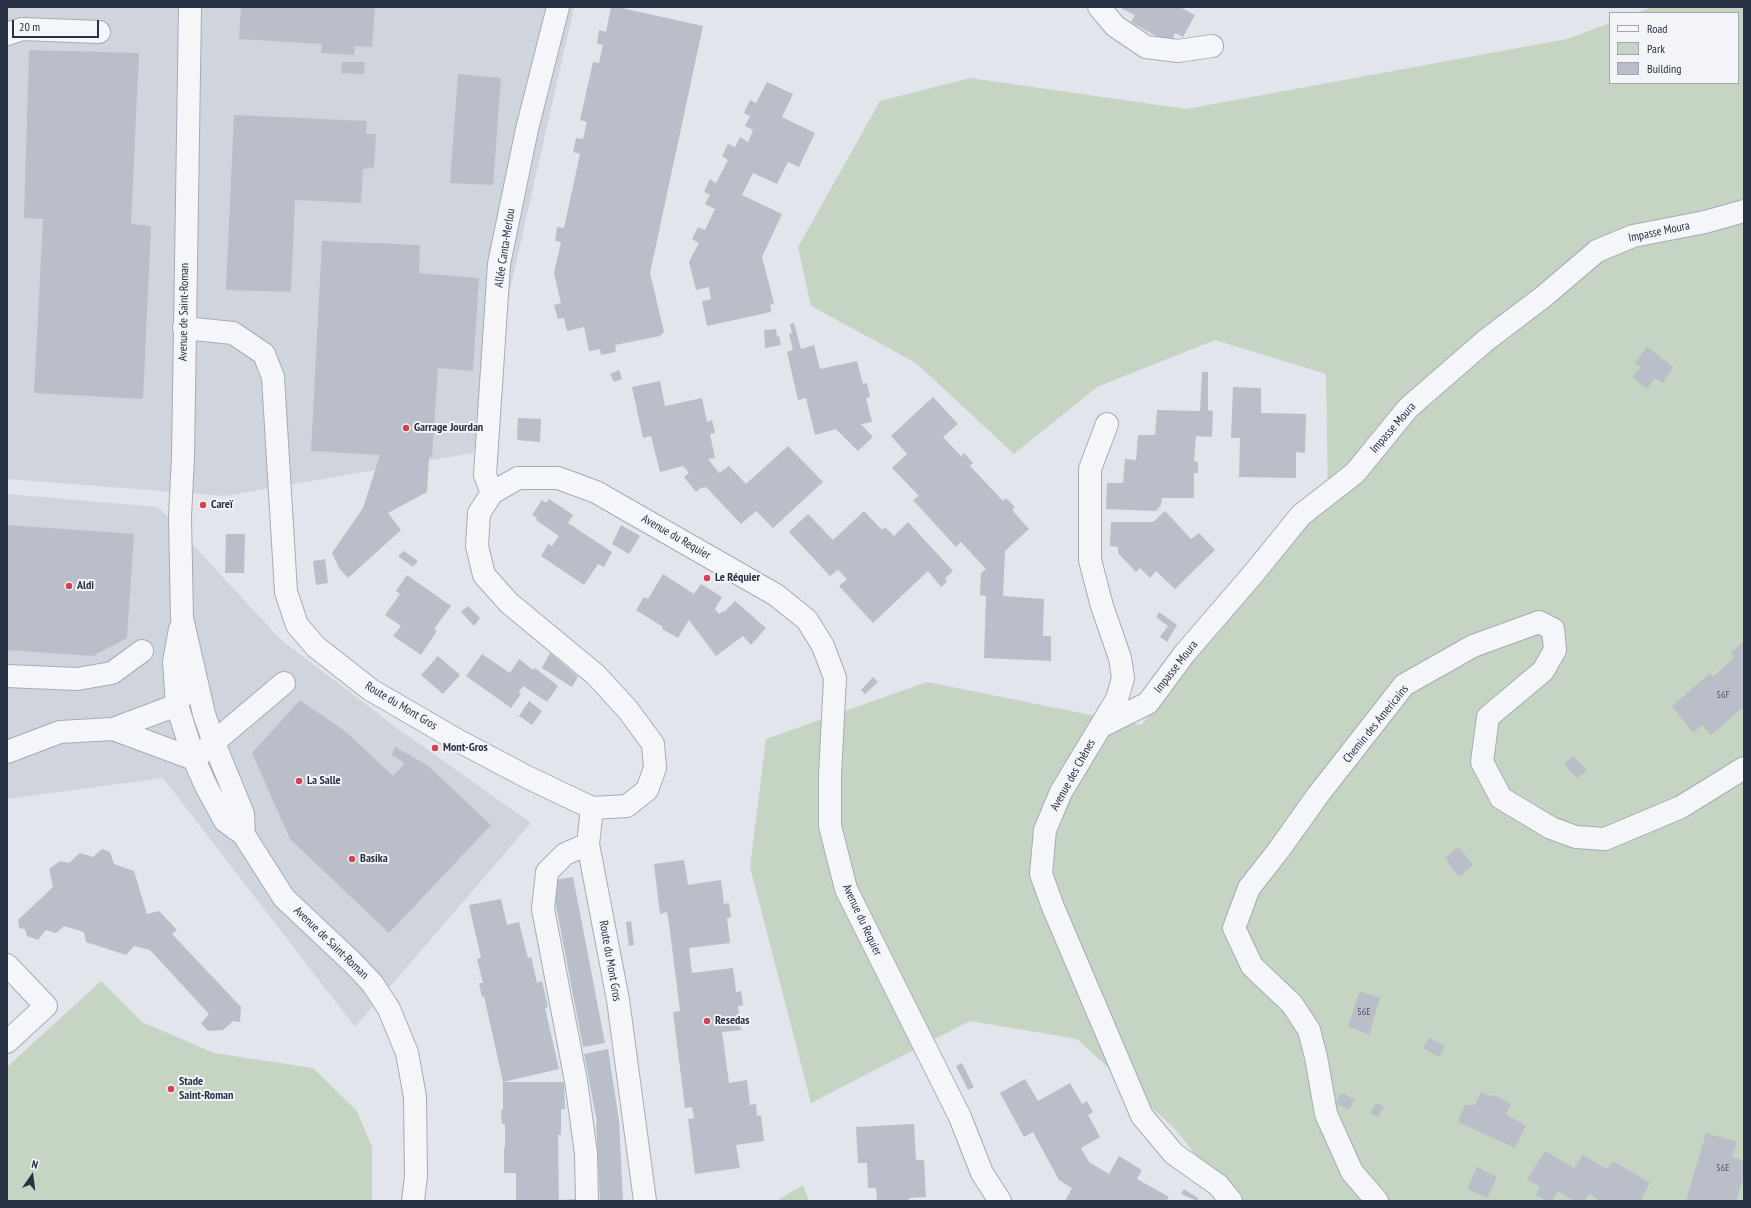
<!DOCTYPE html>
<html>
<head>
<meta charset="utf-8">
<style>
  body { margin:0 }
  #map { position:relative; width:1751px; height:1208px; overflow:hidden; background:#e2e5eb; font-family:"PT Sans Narrow",sans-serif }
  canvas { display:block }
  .frame { position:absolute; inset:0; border:8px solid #293144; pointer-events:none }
  .legend { position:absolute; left:1609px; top:12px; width:130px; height:72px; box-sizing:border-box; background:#f2f4f8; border:1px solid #a2a6b0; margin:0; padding:5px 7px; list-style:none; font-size:12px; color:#293144 }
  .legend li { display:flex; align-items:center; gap:8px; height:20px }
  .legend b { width:20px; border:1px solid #a2a6b0 }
  .north { position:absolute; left:12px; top:1156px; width:40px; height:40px; -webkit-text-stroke:3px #f2f4f8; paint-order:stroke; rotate:14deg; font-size:11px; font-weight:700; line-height:16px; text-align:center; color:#293144 }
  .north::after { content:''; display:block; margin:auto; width:14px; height:18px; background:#293144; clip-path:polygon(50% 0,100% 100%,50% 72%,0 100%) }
  .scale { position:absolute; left:12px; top:20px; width:87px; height:18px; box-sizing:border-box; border:2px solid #293144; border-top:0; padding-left:5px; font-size:12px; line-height:14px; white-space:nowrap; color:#293144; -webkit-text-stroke:3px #f2f4f8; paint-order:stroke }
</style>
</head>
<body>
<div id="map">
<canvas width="1751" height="1208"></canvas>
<div class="frame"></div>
<ul class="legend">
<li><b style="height:5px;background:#f5f6f9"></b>Road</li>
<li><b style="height:11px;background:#c6d5c3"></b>Park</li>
<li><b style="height:11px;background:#b9bec9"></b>Building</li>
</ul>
<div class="north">N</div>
<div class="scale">20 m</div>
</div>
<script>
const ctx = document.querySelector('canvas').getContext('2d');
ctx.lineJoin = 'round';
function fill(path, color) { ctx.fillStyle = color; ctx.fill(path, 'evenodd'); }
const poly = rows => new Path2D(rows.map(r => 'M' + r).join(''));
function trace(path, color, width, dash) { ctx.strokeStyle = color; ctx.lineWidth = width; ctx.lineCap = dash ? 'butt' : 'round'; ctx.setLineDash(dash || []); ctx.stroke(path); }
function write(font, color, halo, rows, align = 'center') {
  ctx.font = font + ' "PT Sans Narrow",sans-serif'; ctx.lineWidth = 4; ctx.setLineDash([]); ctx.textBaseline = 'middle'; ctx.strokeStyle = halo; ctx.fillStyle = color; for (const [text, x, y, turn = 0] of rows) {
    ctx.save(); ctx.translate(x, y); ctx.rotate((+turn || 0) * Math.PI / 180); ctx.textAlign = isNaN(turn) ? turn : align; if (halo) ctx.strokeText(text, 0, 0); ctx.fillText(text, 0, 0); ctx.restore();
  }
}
fill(poly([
  [7,7,574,7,473,453,225,496,7,479],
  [7,494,158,507,281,640,401,731,531,823,355,1027,163,778,7,799]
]), '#d0d4dd');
fill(poly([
  [1652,7,1744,7,1744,1201,1233,1201,1174,1128,1077,1039,970,1021,811,1103,750,867,766,739,927,682,1141,725,1328,499,1326,374,1215,340,1097,387,1014,454,916,363,811,306,798,247,880,101,970,78,1186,109,1567,39,1610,23,1610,83,1738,83,1738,13,1636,13],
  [101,981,142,1022,214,1053,313,1068,357,1111,372,1147,372,1201,7,1201,7,1067],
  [803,1185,809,1201,776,1201]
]), '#c6d5c3');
fill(poly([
  [241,7,375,7,372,47,355,46,354,55,321,53,322,44,239,39],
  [611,7,617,7,703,26,650,273,664,332,660,336,615,345,616,352,601,355,600,349,589,351,584,327,567,331,564,318,558,319,554,305,561,303,554,273,561,242,555,241,557,227,564,228,580,154,573,152,576,138,583,139,587,122,580,120,593,62,599,63,603,45,597,44,599,30,606,32],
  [1123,7,1180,7,1195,15,1183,37,1175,33,1170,44,1131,22,1135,15,1122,9],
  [29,50,139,53,131,224,151,226,143,399,34,393,43,219,24,218],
  [342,62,365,62,364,74,341,73],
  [458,74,501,78,493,185,450,183],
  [767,82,793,94,782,117,815,133,799,167,788,162,777,184,753,173,742,195,782,214,762,257,774,303,770,305,771,312,707,326,702,301,711,299,709,287,696,290,689,262,699,243,692,239,698,227,705,230,715,209,705,204,710,195,704,192,710,179,716,183,728,160,722,156,728,144,735,147,740,137,748,142,753,130,745,126,750,116,744,113,750,100,756,103],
  [234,115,367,121,366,134,376,134,374,168,363,169,361,203,295,200,291,292,226,290],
  [322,241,420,245,419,273,479,278,473,371,438,368,432,457,429,458,427,492,388,513,401,530,348,578,339,568,332,553,363,508,380,455,311,451],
  [794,323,801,349,814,345,820,369,857,361,863,384,867,383,870,397,866,398,872,422,861,424,873,437,858,451,836,429,815,435,806,398,798,400,787,352,793,350,789,334,792,333,790,324],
  [776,329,777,337,779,336,781,345,765,348,764,330],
  [1647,347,1673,367,1663,383,1655,378,1647,389,1632,377,1641,367,1635,363],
  [619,370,622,379,614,382,610,374],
  [1202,372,1208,372,1208,410,1213,411,1212,437,1196,436,1194,461,1198,462,1198,473,1194,473,1194,498,1162,498,1161,505,1156,511,1106,509,1107,483,1123,483,1125,459,1136,460,1138,435,1155,435,1157,410,1200,411],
  [660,381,665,406,702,398,707,422,712,420,715,433,710,434,715,458,708,459,719,473,729,466,746,484,788,446,823,482,773,528,756,511,741,524,706,487,703,488,702,487,696,492,684,477,689,473,683,466,660,472,651,436,643,438,632,387],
  [1233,387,1261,388,1261,413,1306,414,1305,453,1296,452,1296,478,1239,477,1240,438,1231,438],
  [933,397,958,424,943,437,961,456,964,453,973,463,970,466,1003,501,1006,498,1015,507,1012,510,1029,529,1005,551,1003,596,1044,599,1043,636,1051,636,1051,661,984,658,986,596,980,595,981,573,986,569,961,542,956,547,913,500,919,496,892,468,907,454,891,436],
  [518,418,541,419,540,442,517,440],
  [549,499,573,515,568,523,612,552,604,567,598,564,584,585,541,556,548,544,552,546,559,536,536,520,537,518,532,515,542,500,546,503],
  [864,511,882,530,885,527,894,536,908,522,953,571,945,579,947,582,941,587,928,571,873,623,839,586,847,579,838,570,830,576,789,532,808,514,833,540],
  [1165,511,1191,539,1199,533,1215,550,1175,589,1156,571,1150,578,1140,568,1136,572,1118,553,1118,547,1110,546,1111,522,1153,522],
  [7,525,134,534,127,638,93,656,7,650],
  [621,525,640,536,629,554,612,544],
  [226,534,245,534,244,573,225,573],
  [404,551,418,561,413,567,398,556],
  [325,559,328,583,316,585,313,561],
  [663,574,694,594,701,584,722,597,715,609,719,614,723,611,724,612,735,601,766,628,751,645,743,636,716,656,689,620,678,638,662,629,663,627,636,610,644,597,648,599],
  [407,575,451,606,434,629,437,631,421,655,393,636,401,626,385,615,400,594,396,591],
  [468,606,480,618,474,626,461,612],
  [1159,612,1177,625,1167,642,1160,637,1168,626,1156,617],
  [1744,641,1744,711,1742,708,1711,735,1702,725,1693,733,1672,706,1710,673,1713,677,1734,658,1731,653],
  [550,653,578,677,572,687,542,668],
  [482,654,510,673,519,659,533,670,535,668,558,686,547,702,523,686,519,692,521,694,511,708,466,676],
  [438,656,460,675,443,694,421,675],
  [873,677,878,682,865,694,861,690],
  [300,700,346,732,393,776,405,763,392,755,395,747,427,765,491,825,389,933,290,839,252,753],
  [529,701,542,711,532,725,519,716],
  [1573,756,1587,770,1577,778,1564,764],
  [1459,847,1473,865,1459,877,1445,858],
  [102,849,110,852,114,864,134,871,147,914,159,911,177,930,172,934,241,1007,240,1022,233,1021,223,1030,208,1031,201,1023,209,1014,150,950,134,946,126,955,86,942,84,932,64,926,56,933,46,930,38,940,27,936,25,929,19,928,18,920,53,887,49,869,60,861,69,863,80,853,93,857],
  [684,860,688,885,721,880,724,904,729,903,731,917,727,918,730,943,689,948,692,973,733,968,736,992,741,991,743,1005,738,1006,741,1030,722,1032,729,1083,747,1080,750,1105,756,1104,757,1116,761,1115,764,1141,736,1145,740,1168,695,1174,688,1119,694,1118,692,1107,685,1108,673,1012,680,1011,669,924,667,912,660,914,654,864],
  [573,877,605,1043,583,1047,553,890,557,889,555,880],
  [501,899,507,925,519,922,528,958,531,957,537,983,542,981,548,1007,545,1008,559,1069,503,1082,484,996,482,997,479,983,483,983,477,959,481,958,469,905],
  [631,921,634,945,629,946,626,922],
  [1360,991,1380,998,1369,1035,1348,1026],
  [1429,1038,1445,1046,1439,1057,1423,1048],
  [608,1049,619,1121,623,1201,600,1201,596,1122,597,1122,584,1054],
  [962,1063,974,1087,968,1090,956,1066],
  [1025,1079,1038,1101,1070,1083,1082,1104,1087,1101,1093,1112,1088,1115,1100,1137,1081,1148,1089,1162,1109,1174,1119,1156,1142,1170,1137,1179,1169,1197,1166,1201,1065,1201,1072,1188,1059,1180,1033,1132,1024,1137,1000,1093],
  [503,1082,564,1082,565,1109,561,1109,561,1135,558,1135,559,1201,516,1201,516,1173,504,1173,504,1148,505,1148,505,1124,502,1124,501,1110,503,1110],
  [1481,1092,1492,1097,1494,1095,1511,1104,1506,1115,1526,1125,1515,1148,1458,1122,1465,1105,1475,1105],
  [1341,1093,1355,1099,1349,1109,1336,1104],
  [1376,1103,1384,1107,1378,1117,1370,1113],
  [914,1124,916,1160,924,1160,926,1197,909,1198,909,1201,877,1201,876,1188,868,1188,867,1163,858,1163,856,1127],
  [1706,1133,1737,1142,1732,1157,1744,1161,1744,1176,1736,1201,1686,1201],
  [1545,1151,1574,1168,1583,1155,1607,1169,1613,1161,1650,1183,1641,1200,1644,1201,1600,1201,1589,1193,1585,1201,1574,1201,1558,1191,1552,1201,1547,1201,1536,1195,1540,1187,1527,1179],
  [1477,1167,1497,1177,1487,1198,1467,1189],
  [1184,1189,1198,1198,1197,1201,1181,1194],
  [575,1199,575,1201,559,1201,559,1200]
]), '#b9bec9');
const minor = poly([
  [190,7,183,457,180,517,182,618,204,714,214,743,243,814,244,835],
  [1099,7,1115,26,1146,47,1178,51,1212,46],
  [7,34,22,29,99,32],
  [184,328,233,333,264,354,273,377,286,592,297,625,316,647,371,690,457,740,527,777,592,808,627,806,647,790,655,768,653,744,628,710,596,675,509,603,484,575,477,546,479,513,492,493,518,478,558,478,596,492,776,595,807,620,823,646,835,678,830,775,830,826,846,889,960,1117,982,1173,1000,1201],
  [1107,424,1090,469,1090,560,1102,606,1120,658,1123,678,1117,699,1061,792,1045,830,1041,874,1053,907,1142,1116,1174,1154,1218,1185,1231,1201],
  [492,493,485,475,499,264,527,129,558,7],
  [180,629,174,662,177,705,194,759,206,786,225,821,244,835,284,898,352,962,372,983,389,1009,407,1053,415,1097,416,1176,413,1201],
  [7,676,77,679,112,673,142,651],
  [1100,727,1148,703,1185,653,1254,573,1301,515,1355,473,1408,408,1485,341,1543,297,1597,251,1633,236,1705,222,1744,211],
  [113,729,194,759,284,683],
  [7,752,60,732,113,729,177,705,184,692],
  [592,808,588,844,618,1000,645,1201],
  [7,965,46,1006,7,1042],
  [587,1201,586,1153,576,1081,543,909,547,872,565,854,588,844],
  [1377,1201,1352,1172,1326,1114,1316,1057,1309,1030,1292,1004,1252,966,1234,928,1249,888,1278,851,1318,795,1404,685,1473,646,1539,622,1553,629,1555,650,1543,671,1488,717,1482,762,1501,798,1551,828,1576,837,1605,839,1681,807,1744,768]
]);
trace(minor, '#a7abb6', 24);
trace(minor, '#f5f6f9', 22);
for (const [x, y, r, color] of [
  [406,428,4,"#d4434f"],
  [203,505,4,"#d4434f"],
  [707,578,4,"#d4434f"],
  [69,586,4,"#d4434f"],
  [435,748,4,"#d4434f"],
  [299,781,4,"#d4434f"],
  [352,859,4,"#d4434f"],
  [707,1021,4,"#d4434f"],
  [171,1089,4,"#d4434f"]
]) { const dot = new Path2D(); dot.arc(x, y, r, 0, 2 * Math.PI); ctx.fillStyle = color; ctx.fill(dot); trace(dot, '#f2f4f8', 1.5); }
write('10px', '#4d5465', null, [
  ["56F",1723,695],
  ["56E",1364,1012],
  ["56E",1723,1168]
]);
write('12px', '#293144', '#f2f4f8', [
  ["Impasse Moura",1659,232,-12],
  ["Allée Canta-Merlou",505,248,-81],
  ["Avenue de Saint-Roman",184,312,-89],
  ["Impasse Moura",1393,428,-49],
  ["Avenue du Requier",676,537,30],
  ["Impasse Moura",1176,667,-52],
  ["Route du Mont Gros",401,706,31],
  ["Chemin des Americains",1376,724,-51],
  ["Avenue des Chênes",1073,775,-61],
  ["Avenue du Requier",862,920,65],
  ["Avenue de Saint-Roman",331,943,44],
  ["Route du Mont Gros",610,961,80]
]);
write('bold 12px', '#293144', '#f2f4f8', [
  ["Garrage Jourdan",414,428],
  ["Careï",211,505],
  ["Le Réquier",715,578],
  ["Aldi",77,586],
  ["Mont-Gros",443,748],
  ["La Salle",307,781],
  ["Basika",360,859],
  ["Resedas",715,1021],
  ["Stade",179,1082],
  ["Saint-Roman",179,1096]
], 'left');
</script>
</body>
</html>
